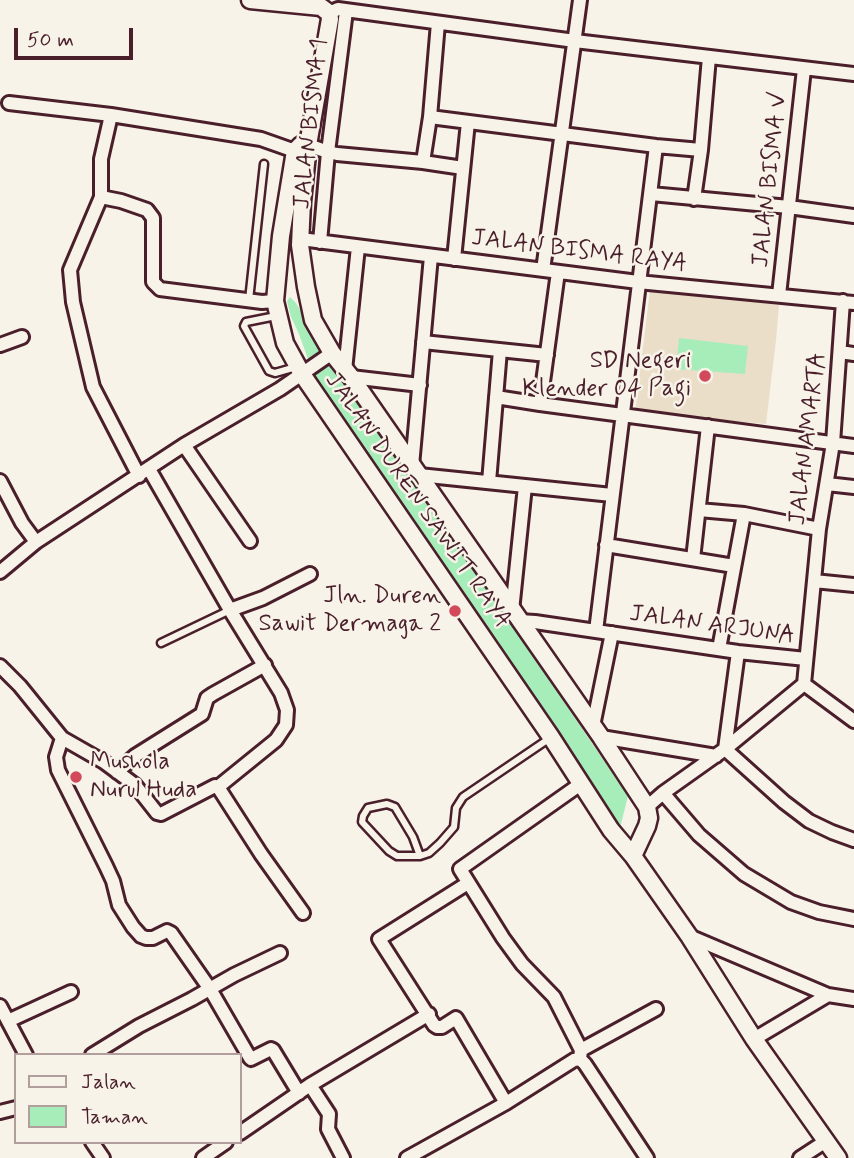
<!DOCTYPE html>
<html>
<head>
<meta charset="utf-8">
<style>
  body { margin:0 }
  #map { position:relative; width:854px; height:1158px; overflow:hidden; background:#f7f3e8; font-family:Mynerve,sans-serif }
  canvas { display:block }
  .legend { position:absolute; left:14px; top:1053px; width:228px; height:91px; box-sizing:border-box; background:#f7f3e8; border:2px solid #b29e9c; margin:0; padding:9px 12px; list-style:none; font-size:21px; color:#4a1f2b }
  .legend li { display:flex; align-items:center; gap:14px; height:35px }
  .legend b { width:35px; border:2px solid #b29e9c }
  .scale { position:absolute; left:14px; top:28px; width:119px; height:32px; box-sizing:border-box; border:4px solid #4a1f2b; border-top:0; padding-left:9px; font-size:21px; line-height:24px; white-space:nowrap; color:#4a1f2b; -webkit-text-stroke:5px #f7f3e8; paint-order:stroke }
</style>
</head>
<body>
<div id="map">
<canvas width="854" height="1158"></canvas>
<ul class="legend">
<li><b style="height:9px;background:#f7f3e8"></b>Jalan</li>
<li><b style="height:19px;background:#a7edba"></b>Taman</li>
</ul>
<div class="scale">50 m</div>
</div>
<script>
const ctx = document.querySelector('canvas').getContext('2d');
ctx.lineJoin = 'round';
function fill(path, color) { ctx.fillStyle = color; ctx.fill(path, 'evenodd'); }
const poly = rows => new Path2D(rows.map(r => 'M' + r).join(''));
function trace(path, color, width, dash) { ctx.strokeStyle = color; ctx.lineWidth = width; ctx.lineCap = dash ? 'butt' : 'round'; ctx.setLineDash(dash || []); ctx.stroke(path); }
function write(font, color, halo, rows, align = 'center') {
  ctx.font = font + ' Mynerve,sans-serif'; ctx.lineWidth = 5; ctx.setLineDash([]); ctx.textBaseline = 'middle'; ctx.strokeStyle = halo; ctx.fillStyle = color; for (const [text, x, y, turn = 0] of rows) {
    ctx.save(); ctx.translate(x, y); ctx.rotate((+turn || 0) * Math.PI / 180); ctx.textAlign = isNaN(turn) ? turn : align; if (halo) ctx.strokeText(text, 0, 0); ctx.fillText(text, 0, 0); ctx.restore();
  }
}
fill(poly([
  [650,290,779,305,776,340,766,424,635,412]
]), '#eadec8');
fill(poly([
  [290,297,296,303,316,339,628,796,620,828,321,395,299,334,291,317,287,301],
  [679,338,748,346,745,374,676,369]
]), '#a7edba');
const service = poly([
  [249,300,264,164],
  [276,316,246,322,244,326,269,371,275,373,296,367],
  [161,643,230,610],
  [420,856,413,837,395,807,387,804,368,808,363,816,362,822,389,851,397,856,420,856,429,853,440,843,454,827,456,808,463,797,550,738]
]);
const minor = poly([
  [329,13,338,9,575,41,854,74],
  [9,103,111,115,101,159,101,197,70,270,73,302,93,387,139,476],
  [111,115,261,139,295,151],
  [430,117,656,146,701,150],
  [308,145,328,152,337,154,423,162,463,168],
  [423,162,430,117,438,23],
  [651,194,789,207,854,216],
  [101,197,121,201,147,210,153,218,153,282,160,289,262,302,275,301],
  [694,199,701,150,709,57],
  [301,239,638,282,854,303],
  [320,242,328,152,346,11],
  [454,259,468,122],
  [543,270,580,0],
  [779,295,804,69],
  [423,342,547,355],
  [0,345,22,337],
  [840,352,854,354],
  [345,370,358,247],
  [351,377,420,385],
  [496,397,540,404,854,446],
  [540,404,558,272],
  [184,445,250,541],
  [412,466,431,256],
  [149,469,230,610,281,693,287,710,286,725,276,740,218,787],
  [419,475,612,495],
  [0,481,22,523,36,542],
  [489,482,500,350],
  [827,484,854,487],
  [699,510,744,514,819,529],
  [606,545,734,566],
  [693,559,708,426],
  [0,572,36,542,184,445,280,389,332,353],
  [814,581,854,585],
  [230,610,263,598,310,574],
  [512,611,525,486],
  [519,621,535,622,738,652,806,659],
  [596,631,656,146],
  [719,649,744,514],
  [738,652,725,749,784,802,809,821,832,832,854,840],
  [0,666,20,686,62,738,104,762,135,785,157,813,161,814,215,786,218,787,261,854,303,913],
  [804,684,819,529,833,443,843,301],
  [804,684,854,721],
  [593,726,612,633],
  [601,737,716,756],
  [62,738,56,757,58,770,106,866,113,881,119,905,133,927,141,936,146,938,153,938,167,931,171,933,210,989,250,1058,251,1059,271,1049,273,1050,299,1093],
  [117,772,135,756,202,714,207,698,213,694,265,665],
  [663,793,699,835,744,874,791,902,819,912,854,919],
  [647,807,663,793,725,749,804,684],
  [468,883,379,939,434,1025,437,1027,442,1027,456,1018,506,1103],
  [689,936,828,995,854,999],
  [0,1006,26,1055],
  [8,1021,71,992],
  [754,1039,828,995],
  [581,1050,656,1009],
  [92,1055,139,1026,192,999,234,975,280,953],
  [580,1059,581,1050,554,997,522,964,503,938,460,869,582,783],
  [580,1059,585,1064,647,1158],
  [310,1085,329,1114,328,1129,343,1158],
  [0,1112,16,1108],
  [240,1133,310,1085,429,1014],
  [92,1142,103,1158],
  [203,1158,226,1142],
  [407,1158,506,1103,574,1060,580,1059],
  [800,1158,826,1141]
]);
const tertiary = poly([
  [250,0,321,7,329,13,330,19,308,145,302,202,300,245,306,287,313,320,332,353,351,377,601,737,647,807,649,818,647,826,633,856],
  [308,145,301,145,295,151,281,236,275,301,285,343,302,374,551,737,611,830,633,856,689,936,754,1039,838,1158]
]);
trace(service, '#4a1f2b', 11);
trace(minor, '#4a1f2b', 18);
trace(tertiary, '#4a1f2b', 21);
trace(service, '#f7f3e8', 6);
trace(minor, '#f7f3e8', 12);
trace(tertiary, '#f7f3e8', 16);
for (const [x, y, r, color] of [
  [705,376,7,"#d1495b"],
  [455,611,7,"#d1495b"],
  [76,777,7,"#d1495b"]
]) { const dot = new Path2D(); dot.arc(x, y, r, 0, 2 * Math.PI); ctx.fillStyle = color; ctx.fill(dot); trace(dot, '#f7f3e8', 2.5); }
write('24px', '#4a1f2b', '#f7f3e8', [
  ["JALAN BISMA 1",312,124,-84],
  ["JALAN BISMA V",771,180,-84],
  ["JALAN BISMA RAYA",579,252,7],
  ["JALAN AMARTA",809,439,-83],
  ["JALAN DUREN SAWIT RAYA",417,501,55],
  ["JALAN ARJUNA",712,626,8]
]);
write('24px', '#4a1f2b', '#f7f3e8', [
  ["SD Negeri",691,362],
  ["Klender 04 Pagi",691,390],
  ["Jln. Duren",441,597],
  ["Sawit Dermaga 2",441,625],
  ["Mushola",90,763,"left"],
  ["Nurul Huda",90,791,"left"]
], 'right');
</script>
</body>
</html>
